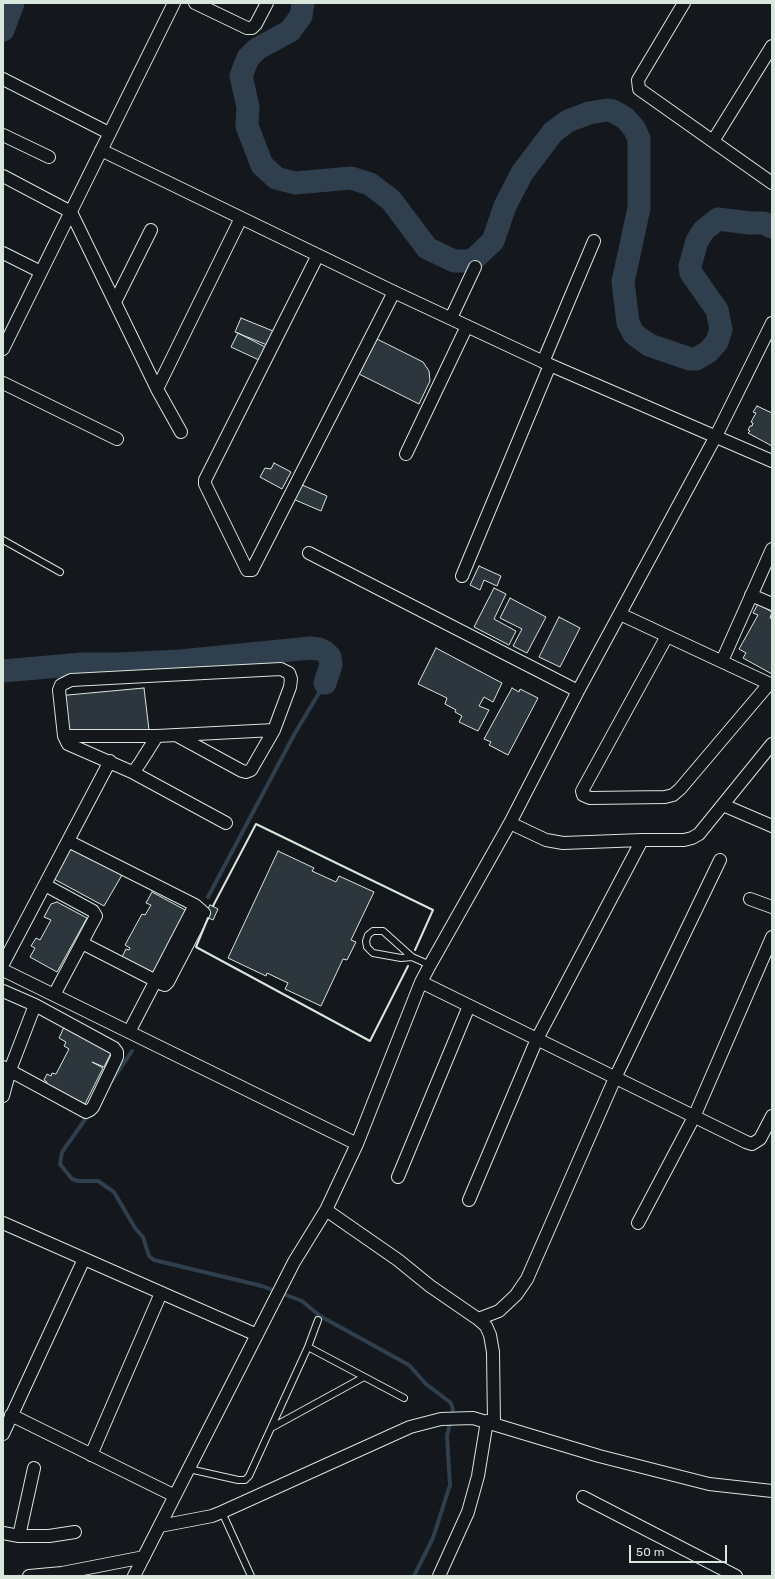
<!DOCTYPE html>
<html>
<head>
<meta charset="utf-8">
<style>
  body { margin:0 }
  #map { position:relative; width:775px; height:1579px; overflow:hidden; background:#14181c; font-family:Rubik,sans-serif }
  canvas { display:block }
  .frame { position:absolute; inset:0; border:4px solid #d8e6dc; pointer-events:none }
  .scale { position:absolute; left:629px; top:1545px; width:98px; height:18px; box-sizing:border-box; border:2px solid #d8e6dc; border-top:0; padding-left:5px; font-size:12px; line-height:14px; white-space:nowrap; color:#d8e6dc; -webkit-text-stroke:3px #14181c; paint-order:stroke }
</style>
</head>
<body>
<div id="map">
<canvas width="775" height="1579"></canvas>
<div class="frame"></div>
<div class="scale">50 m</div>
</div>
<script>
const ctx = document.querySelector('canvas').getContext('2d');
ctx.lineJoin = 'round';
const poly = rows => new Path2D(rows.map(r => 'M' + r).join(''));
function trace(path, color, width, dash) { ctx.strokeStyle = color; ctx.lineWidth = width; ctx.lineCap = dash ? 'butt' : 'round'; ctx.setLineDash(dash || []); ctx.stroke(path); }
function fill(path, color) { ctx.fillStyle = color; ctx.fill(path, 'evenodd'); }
trace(poly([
  [208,897,295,733,325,683],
  [111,1082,132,1051],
  [89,1114,62,1152,60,1164,72,1179,78,1181,98,1181,114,1192,135,1228,143,1237,149,1256,154,1260,262,1286,302,1301,320,1316,409,1365,426,1384,451,1403,453,1410,447,1436,450,1485,433,1538,414,1576]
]), '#2f3f4d', 4);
trace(poly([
  [303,3,301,16,290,31,257,49,248,58,241,76,248,107,247,126,262,165,276,178,295,183,351,178,370,184,391,200,427,248,454,261,467,261,474,259,493,241,505,206,522,173,553,132,568,121,589,113,607,110,613,111,625,118,634,128,639,139,639,208,623,282,628,323,634,334,649,345,690,359,696,359,708,352,717,342,721,329,717,310,691,273,690,266,697,241,704,230,718,219,750,223,764,223,772,227],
  [3,30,13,3],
  [3,671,82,664,118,664,180,661,310,648,319,649,325,652,330,657,331,665,325,683]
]), '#2f3f4d', 23);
const building = poly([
  [241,318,273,331,267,345,235,332,241,318],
  [238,333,265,347,259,360,231,347,238,333],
  [377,339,423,362,429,371,430,381,419,404,359,374,377,339],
  [757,406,772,413,772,446,748,433,750,431,748,430,750,426,752,426,753,423,751,422,756,413,753,412,757,406],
  [274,463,291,472,282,489,260,477,265,468,271,469,274,463],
  [300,484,327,496,321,511,293,499,300,484],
  [479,566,501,576,497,586,484,580,480,590,470,585,479,566],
  [494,588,506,594,494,619,516,631,509,645,474,627,494,588],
  [510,598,546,617,527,653,513,646,522,629,500,618,510,598],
  [758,604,772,612,770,618,772,619,772,674,743,658,746,653,739,649,758,615,753,613,758,604],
  [559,617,580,628,560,667,539,657,559,617],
  [436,648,502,683,493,702,484,697,479,706,489,710,478,731,459,722,462,716,455,712,456,710,445,704,447,698,418,684,436,648],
  [144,688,149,730,61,739,57,696,144,688],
  [512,688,519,692,520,689,538,698,508,755,489,745,491,742,484,739,512,688],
  [69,846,122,875,104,906,54,879,69,846],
  [278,851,314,868,312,871,336,882,339,876,374,892,351,940,356,942,347,960,343,959,321,1006,285,989,288,983,267,973,266,976,228,958,278,851],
  [152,892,187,911,153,974,122,957,126,949,129,950,130,948,125,945,142,914,145,915,151,905,146,903,152,892],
  [57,902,87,918,57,972,30,957,35,948,31,946,36,938,40,940,51,920,44,917,51,904,57,902],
  [210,905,218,909,213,920,204,916,210,905],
  [64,1027,112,1051,104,1067,92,1062,103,1068,85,1104,46,1085,47,1082,44,1080,47,1074,51,1076,52,1073,56,1074,69,1049,64,1046,66,1042,59,1038,64,1027]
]);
fill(building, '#2c363c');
trace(building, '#d8e6dc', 1);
const lane = poly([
  [3,540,60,572],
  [412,957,401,958,373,953,367,947,366,941,368,935,373,931,383,931,412,957,430,965],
  [308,1347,404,1398],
  [271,1428,364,1377],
  [189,1469,238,1480,245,1480,249,1476,308,1347,318,1320],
  [222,1512,251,1576]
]);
const street = poly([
  [195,3,247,28,252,28,256,24,267,3],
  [684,3,638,80,639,89,772,183],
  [3,79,109,133],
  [3,135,49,157],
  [713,141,772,46],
  [101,150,394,292,550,365,772,461],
  [3,176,71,212,157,389,241,218],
  [3,253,41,272],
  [318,255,205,480,205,484,247,570,252,570,394,292],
  [115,302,151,230],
  [451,318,475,267],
  [3,349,174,3],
  [543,362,594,241],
  [3,383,117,439],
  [157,389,181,432],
  [406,454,467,326],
  [309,553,578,691],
  [462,576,550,365],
  [751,595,772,604],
  [620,614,772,685],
  [667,636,582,791,583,795,590,798,665,797,673,795,680,789,769,684],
  [722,661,772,549],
  [64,736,157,736,274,730],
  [157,736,140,763,135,770,132,772,68,744,64,736,59,690,61,685,71,680,281,669,289,673,291,679,290,687,274,730,251,770,246,772,242,771,176,735],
  [132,772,226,823],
  [723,805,772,826],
  [510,823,546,840,563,843,642,840,684,840,692,838,699,834,772,744],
  [68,841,195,905,204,913,168,982,165,985,162,984,82,943],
  [45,885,93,911,96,916,54,995],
  [750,899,772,907],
  [3,964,110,761],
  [3,970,357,1144],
  [421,982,746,1142,752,1144,760,1139,772,1116],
  [3,991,35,1005,114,1048,117,1052,117,1057,93,1107,90,1110,86,1112,3,1067],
  [129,1032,195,905],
  [3,1096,10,1070,35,1005],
  [398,1177,469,1006],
  [469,1200,537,1039,642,840],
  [326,1210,398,1260,430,1286,478,1319,486,1326,490,1335,493,1352,494,1423],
  [3,1223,257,1335],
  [638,1223,694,1117,772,937],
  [478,1319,499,1311,516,1295,527,1279,615,1078,720,860],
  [11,1415,175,1496],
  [3,1434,84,1259],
  [91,1455,161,1293],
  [583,1497,736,1576],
  [160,1526,212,1516,222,1512,410,1427,441,1419,473,1418,599,1456,709,1484,772,1491],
  [3,1533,19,1536,49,1536,75,1532],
  [19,1536,34,1468],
  [29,1576,62,1573,144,1557],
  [134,1576,294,1262,326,1210,357,1144,421,982,430,965,510,823,578,691,716,436,772,323],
  [439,1576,468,1512,478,1476,487,1421]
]);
trace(lane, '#d8e6dc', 8);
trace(street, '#d8e6dc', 14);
trace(lane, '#14181c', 6);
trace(street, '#14181c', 12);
trace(poly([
  [213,906,256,824,433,910,415,950],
  [208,918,196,947,370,1041,408,966]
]), '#d8e6dc', 2);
</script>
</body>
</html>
